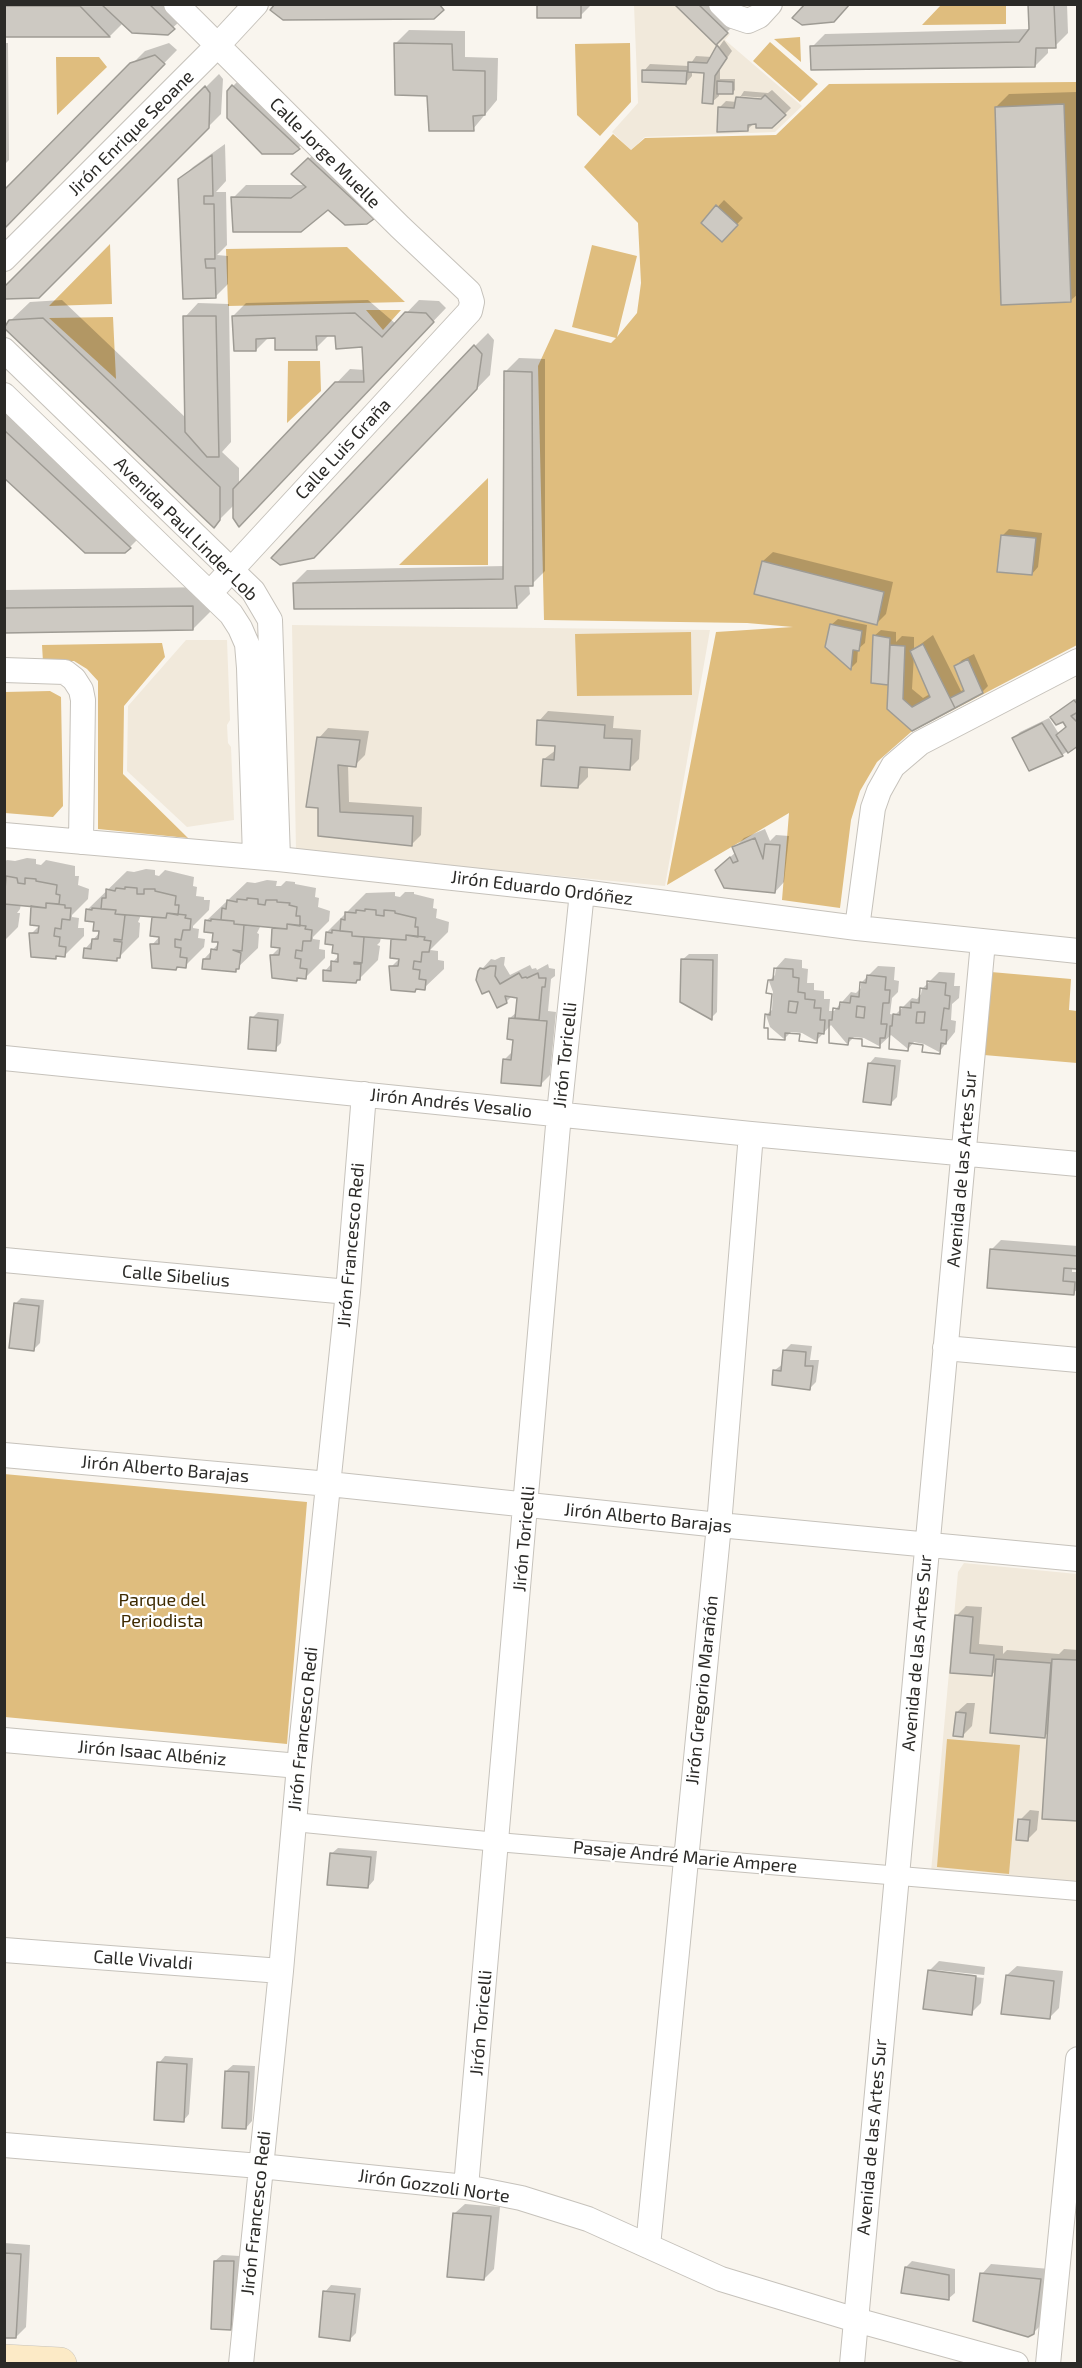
<!DOCTYPE html>
<html>
<head>
<meta charset="utf-8">
<style>
  body { margin:0 }
  #map { position:relative; width:1082px; height:2368px; overflow:hidden; background:#f9f5ee; font-family:"Exo 2",sans-serif }
  canvas { display:block }
  .frame { position:absolute; inset:0; border:6px solid #2b2a27; pointer-events:none }
</style>
</head>
<body>
<div id="map">
<canvas width="1082" height="2368"></canvas>
<div class="frame"></div>
</div>
<script>
const ctx = document.querySelector('canvas').getContext('2d');
ctx.lineJoin = 'round';
function fill(path, color) { ctx.fillStyle = color; ctx.fill(path, 'evenodd'); }
const poly = rows => new Path2D(rows.map(r => 'M' + r).join(''));
function trace(path, color, width, dash) { ctx.strokeStyle = color; ctx.lineWidth = width; ctx.lineCap = dash ? 'butt' : 'round'; ctx.setLineDash(dash || []); ctx.stroke(path); }
function write(font, color, halo, rows, align = 'center') {
  ctx.font = font + ' "Exo 2",sans-serif'; ctx.lineWidth = 4.5; ctx.setLineDash([]); ctx.textBaseline = 'middle'; ctx.strokeStyle = halo; ctx.fillStyle = color; for (const [text, x, y, turn = 0] of rows) {
    ctx.save(); ctx.translate(x, y); ctx.rotate((+turn || 0) * Math.PI / 180); ctx.textAlign = isNaN(turn) ? turn : align; if (halo) ctx.strokeText(text, 0, 0); ctx.fillText(text, 0, 0); ctx.restore();
  }
}
fill(poly([
  [634,5,698,5,730,34,725,40,802,106,775,132,645,137,631,150,612,132,638,103],
  [292,625,710,630,665,886,296,851],
  [186,640,227,640,230,720,227,725,228,743,231,747,234,820,187,827,127,771,128,706],
  [964,1563,1077,1574,1077,1883,931,1872,958,1572]
]), '#f1e9db');
fill(poly([
  [941,5,1006,5,1006,24,922,25],
  [1076,5,1077,5,1077,645,911,732,877,762,860,791,851,820,840,908,782,900,789,813,667,885,716,632,793,627,747,623,544,620,538,366,555,329,611,343,616,338,572,327,592,245,637,256,617,337,637,313,641,283,638,223,584,167,613,134,631,150,645,138,776,135,829,84,1076,82],
  [800,37,801,62,774,39],
  [770,42,818,84,800,102,753,61],
  [630,43,631,102,600,136,577,115,575,44],
  [56,57,99,57,107,67,57,115],
  [110,244,112,304,49,306],
  [347,247,405,302,228,306,226,249],
  [366,310,401,310,383,330],
  [113,317,116,379,49,318],
  [288,361,320,361,321,391,287,423],
  [488,478,488,565,399,565],
  [691,632,692,695,577,696,575,634],
  [162,643,165,657,124,706,123,774,188,838,98,829,98,681,87,669,74,661,43,662,42,645],
  [50,691,61,697,63,806,53,817,5,813,5,692],
  [991,972,1071,979,1069,1010,1077,1011,1077,1063,984,1055],
  [4,1474,307,1502,287,1744,5,1717],
  [947,1739,1020,1745,1009,1874,937,1867]
]), '#dfbd7e');
fill(poly([
  [4,4,188,4,193,9,167,33,123,23,110,36,4,36],
  [538,4,592,4,580,16],
  [676,4,711,4,733,26,716,43],
  [1030,4,1067,4,1068,33,1055,46,1048,46,1048,53,1035,66,812,47,825,34,1030,29],
  [409,30,465,31,465,57,498,58,497,100,473,129,396,43],
  [724,40,732,51,720,68,720,79,735,79,735,90,732,93,719,92,719,96,712,102,706,72,692,71,692,76,686,83,644,71,650,64,689,66,696,56,712,57],
  [4,43,8,43,9,160,4,165],
  [169,43,177,50,4,227,4,192,145,51],
  [246,73,312,135,293,153,233,86],
  [219,74,223,79,221,114,38,297,6,298,4,289],
  [772,90,791,108,772,127,754,123,747,130,719,108,726,101,737,102,744,91,768,93],
  [740,96,768,98,768,101,740,99],
  [1077,92,1078,294,1070,301,996,107,1009,94],
  [225,144,226,181,216,192,226,192,227,245,217,255,228,256,228,284,215,297,184,297,180,180,193,167],
  [322,146,385,205,366,223,328,208,233,198,246,185,306,185,294,174],
  [724,200,743,218,722,240,703,223],
  [62,300,186,418,185,317,198,303,229,304,231,442,222,452,239,468,239,485,350,369,365,370,364,345,336,334,330,334,316,348,277,336,269,337,256,350,233,316,246,303,368,300,396,324,419,300,439,301,446,308,252,511,234,505,213,526,10,321,30,302],
  [488,333,494,340,490,375,313,557,475,346],
  [519,358,545,359,545,571,532,584,529,585,530,594,517,607,294,583,307,570,505,566,505,372],
  [4,393,149,528,125,552,4,476],
  [1009,529,1042,533,1038,567,1032,574,1002,536],
  [773,552,893,582,886,614,876,624,763,561],
  [212,587,212,610,193,629,4,632,4,590],
  [838,619,867,625,865,643,858,649,857,662,851,668,831,625],
  [881,630,896,632,896,642,902,636,914,637,914,649,933,635,961,691,965,689,956,666,962,660,974,654,988,686,982,692,912,730,890,681,888,683,874,636],
  [914,655,930,694,923,698,912,689],
  [1078,697,1078,744,1062,755,1030,769,1014,738,1020,732,1049,718,1059,734,1068,726,1063,720,1052,717],
  [548,711,614,716,613,728,641,730,639,759,629,769,588,766,588,777,578,787,544,759,556,750,557,745,539,721],
  [328,728,369,731,365,755,355,765,348,764,349,802,422,807,421,835,411,845,319,835,319,738],
  [765,829,770,841,776,835,789,836,784,882,775,892,727,860,736,852,734,848,744,838],
  [27,858,36,859,36,864,41,865,46,860,75,866,75,876,79,876,78,885,89,889,88,899,72,915,72,917,79,918,78,928,84,928,84,936,65,955,57,955,55,957,31,934,40,925,33,905,21,904,20,909,17,913,20,913,18,927,4,941,4,862,7,860,15,861],
  [146,869,155,870,155,875,159,876,165,870,194,877,193,886,197,887,196,896,204,897,204,900,210,900,209,910,193,926,193,928,199,929,198,938,205,939,204,947,185,966,152,945,161,935,152,934,154,916,141,915,138,922,140,923,139,937,116,960,85,949,100,932,87,910,127,871,134,872],
  [267,880,277,881,276,886,281,886,286,881,295,882,295,884,316,888,315,897,319,898,318,907,330,911,329,921,313,937,313,939,320,940,319,949,325,950,325,958,306,977,298,977,296,979,272,955,281,946,272,945,274,926,261,925,257,933,259,934,258,948,235,970,204,959,221,941,206,921,247,882,255,883],
  [395,892,395,896,400,897,405,892,414,892,414,894,434,899,433,908,437,909,436,918,449,922,448,932,430,950,438,951,438,960,444,961,444,969,424,988,417,988,415,990,391,967,400,958,391,956,393,937,381,937,380,942,377,945,380,946,378,960,356,982,325,971,341,953,327,932,366,893],
  [689,954,718,954,717,1012,711,1018,682,960],
  [501,957,505,957,504,965,510,975,530,965,532,969,536,968,537,970,548,964,549,968,555,969,555,976,551,979,548,1011,556,1012,550,1075,540,1085,504,1060,513,1051,514,1038,510,1018,517,1012,518,997,512,996,506,1002,482,969,491,959,495,960],
  [785,958,802,960,802,968,808,969,807,983,814,983,814,990,824,991,824,999,830,999,829,1011,834,1011,851,992,856,993,861,988,861,983,878,966,895,967,894,980,899,981,898,992,892,998,890,1014,895,1015,912,998,917,999,921,994,922,989,939,972,955,973,954,986,960,986,959,998,952,1004,951,1020,956,1021,955,1032,939,1052,924,1044,914,1042,908,1049,891,1035,879,1046,864,1038,854,1037,847,1044,831,1025,816,1041,802,1033,791,1032,784,1039,770,1027,766,1015,772,1010,773,992,769,981,775,975,776,968],
  [258,1012,284,1014,281,1043,275,1049,252,1018],
  [875,1057,901,1060,897,1097,891,1103,869,1064],
  [1001,1240,1078,1246,1078,1267,1072,1267,1072,1272,1078,1272,1078,1289,1073,1293,991,1250],
  [21,1298,44,1300,40,1343,34,1349,15,1304],
  [791,1344,812,1346,810,1360,819,1360,816,1382,810,1388,775,1370,783,1364,785,1350],
  [966,1606,982,1607,979,1644,1003,1646,1003,1654,1007,1650,1059,1654,1064,1649,1078,1650,1078,1820,1049,1732,1045,1736,996,1670,992,1675,951,1671,956,1616],
  [967,1703,975,1703,972,1726,962,1736,957,1712],
  [1030,1810,1039,1811,1037,1830,1027,1840,1020,1820],
  [338,1848,377,1851,374,1880,368,1887,331,1854],
  [939,1961,985,1967,981,2003,971,2013,929,1971],
  [936,1970,984,1975,984,1978,936,1973],
  [1017,1966,1063,1971,1059,2008,1049,2018,1007,1975],
  [165,2056,193,2058,189,2114,183,2121,159,2063],
  [233,2065,255,2066,252,2121,246,2128,226,2071],
  [465,2204,500,2207,494,2269,484,2279,455,2213],
  [4,2243,30,2245,26,2327,16,2337,4,2336],
  [222,2255,240,2256,237,2322,231,2329,215,2261],
  [912,2261,955,2269,955,2293,948,2299,906,2267],
  [991,2264,1050,2269,1043,2323,1033,2333,982,2274],
  [331,2285,361,2288,356,2333,350,2339,325,2292]
]), '#0003');
const building = poly([
  [101,4,149,4,175,29,168,35,132,33,101,4],
  [275,4,439,4,444,10,434,19,283,20,270,10,275,4],
  [537,4,581,4,581,18,537,18,537,4],
  [674,4,698,4,728,33,716,45,674,4],
  [805,4,850,4,834,22,802,25,792,18,805,4],
  [1028,4,1054,4,1056,48,1036,48,1035,67,811,70,810,46,1019,42,1029,29,1028,4],
  [4,6,80,6,110,37,4,37,4,6],
  [394,43,452,44,453,70,485,71,485,115,473,116,474,131,429,131,427,96,395,95,394,43],
  [717,45,727,58,715,76,713,104,702,103,704,73,688,72,688,62,707,63,717,45],
  [155,55,165,64,4,229,4,190,130,63,155,55],
  [642,70,687,71,686,84,642,82,642,70],
  [717,81,733,82,733,94,717,94,717,81],
  [232,85,300,149,293,154,262,154,227,118,227,91,232,85],
  [205,86,210,93,209,128,39,298,5,299,4,287,205,86],
  [765,95,786,115,772,128,756,128,756,124,748,125,748,131,717,132,718,107,734,108,736,97,761,99,765,95],
  [1064,104,1071,302,1001,305,995,107,1064,104],
  [212,155,213,196,204,196,204,204,214,204,215,259,205,259,206,268,215,268,216,298,183,299,178,179,212,155],
  [308,158,374,219,367,224,345,225,328,210,301,232,233,232,231,197,291,198,306,187,291,174,308,158],
  [716,205,738,225,722,242,701,223,716,205],
  [405,312,426,313,434,322,239,527,233,518,233,489,335,382,364,382,362,347,336,349,335,336,316,336,317,350,275,350,275,338,256,339,256,351,234,351,232,316,355,313,382,337,405,312],
  [183,316,216,316,219,457,207,457,185,432,183,316],
  [43,318,220,487,220,520,214,528,4,328,9,320,43,318],
  [474,345,482,354,477,389,314,558,280,565,271,558,474,345],
  [504,371,532,372,533,586,515,586,517,608,294,609,293,583,503,579,504,371],
  [4,430,131,548,125,553,85,553,4,478,4,430],
  [1001,535,1036,538,1032,575,997,572,1001,535],
  [762,561,884,592,877,625,754,594,762,561],
  [193,606,193,630,4,633,4,608,193,606],
  [830,624,862,631,859,651,853,650,851,670,825,647,830,624],
  [873,635,890,638,888,685,871,683,873,635],
  [923,644,955,708,912,731,887,709,890,645,905,646,903,699,912,707,930,697,910,651,923,644],
  [968,659,983,693,955,708,950,698,964,691,954,666,968,659],
  [1074,700,1078,705,1078,712,1071,716,1078,723,1078,746,1068,753,1056,735,1066,727,1063,722,1056,725,1050,717,1074,700],
  [537,720,605,725,604,738,632,739,630,770,580,767,578,788,541,786,543,759,554,760,555,746,536,745,537,720],
  [1042,723,1063,756,1029,771,1012,738,1042,723],
  [317,737,360,740,356,767,338,765,340,812,413,816,412,846,318,836,318,808,306,807,317,737],
  [755,838,763,859,765,844,780,845,775,893,724,888,715,870,730,857,733,863,738,861,732,847,755,838],
  [6,876,17,878,18,883,25,884,25,878,36,879,36,881,57,885,56,894,60,895,59,904,46,903,46,908,4,904,6,876],
  [125,887,137,888,137,894,144,894,144,889,155,889,155,891,176,896,175,905,179,905,178,915,167,913,166,918,115,914,116,910,101,909,102,898,106,898,106,889,115,891,116,888,125,889,125,887],
  [247,898,258,899,258,904,265,905,266,900,277,900,277,902,290,903,289,905,297,907,296,916,300,916,300,926,287,924,287,929,234,924,234,921,221,920,222,908,226,909,227,900,237,902,237,899,247,900,247,898],
  [46,903,65,905,65,908,71,908,70,920,62,919,61,929,55,928,54,936,60,937,59,946,66,947,65,957,56,956,56,959,31,957,29,933,38,933,39,926,30,925,31,906,46,908,46,903],
  [92,908,116,910,115,914,125,915,122,940,114,939,114,941,122,942,120,958,117,958,117,961,83,958,84,948,91,949,92,939,98,939,99,931,93,931,94,922,85,921,86,909,92,910,92,908],
  [365,909,376,910,376,915,384,916,384,910,395,911,395,913,416,918,415,927,418,927,418,937,406,935,406,940,352,936,352,932,340,931,341,919,345,920,345,912,356,913,356,910,365,911,365,909],
  [167,913,186,915,185,918,191,919,190,930,183,930,181,940,175,939,175,947,181,948,180,957,187,958,186,968,177,967,176,970,152,968,150,944,159,944,159,937,150,936,152,917,166,918,167,913],
  [211,919,234,921,234,924,244,925,242,951,233,950,241,953,239,969,236,969,236,972,202,969,203,959,210,959,211,949,217,950,218,942,212,942,213,933,204,932,205,920,211,921,211,919],
  [287,924,306,926,305,929,312,930,311,941,303,941,302,951,296,950,295,958,301,959,300,968,307,969,306,979,297,978,297,981,272,978,270,955,279,955,280,948,271,947,272,928,287,929,287,924],
  [332,930,352,932,352,936,364,937,362,963,354,962,354,964,361,964,360,980,357,980,356,983,323,981,323,970,331,971,331,961,338,962,338,954,332,953,333,945,325,944,326,932,332,933,332,930],
  [406,935,425,937,424,940,431,941,429,952,422,952,421,962,414,961,413,969,420,970,419,979,426,980,425,990,416,989,415,992,391,990,389,966,398,966,399,959,390,958,391,939,406,940,406,935],
  [681,959,713,960,712,1020,680,1002,681,959],
  [490,966,496,966,495,976,500,984,519,973,522,978,526,977,527,978,538,973,539,978,546,978,545,987,542,987,539,1020,515,1018,517,998,505,996,507,1003,497,1008,489,991,482,994,476,980,478,971,480,968,484,969,490,966],
  [774,968,793,969,793,977,799,978,798,992,805,993,805,999,815,1000,814,1008,821,1008,820,1020,825,1020,824,1034,818,1033,817,1043,799,1041,800,1034,785,1033,785,1040,768,1039,768,1028,764,1028,765,1014,770,1015,772,994,766,993,768,980,773,980,774,968],
  [789,1001,798,1002,796,1013,788,1012,789,1001],
  [774,968,793,969,793,977,799,978,798,992,805,993,805,999,815,1000,814,1008,821,1008,820,1020,825,1020,824,1034,818,1033,817,1043,799,1041,800,1034,785,1033,785,1040,768,1039,768,1028,764,1028,765,1014,770,1015,772,994,766,993,768,980,773,980,774,968],
  [867,975,886,977,885,990,890,990,889,1003,883,1003,881,1024,887,1024,885,1038,880,1038,880,1048,862,1046,862,1039,849,1038,848,1045,829,1043,829,1020,832,1020,833,1008,839,1009,840,1002,850,1003,851,996,859,997,860,982,866,983,867,975],
  [857,1006,865,1007,864,1018,856,1017,857,1006],
  [867,975,886,977,885,990,890,990,889,1003,883,1003,881,1024,887,1024,885,1038,880,1038,880,1048,862,1046,862,1039,849,1038,848,1045,829,1043,829,1020,832,1020,833,1008,839,1009,840,1002,850,1003,851,996,859,997,860,982,866,983,867,975],
  [927,981,946,983,945,995,950,996,949,1009,944,1008,941,1030,947,1030,946,1044,941,1043,940,1054,922,1052,923,1045,909,1043,908,1051,889,1049,890,1026,892,1026,893,1014,900,1015,900,1007,911,1008,911,1002,919,1003,920,988,927,989,927,981],
  [917,1012,925,1012,924,1023,916,1023,917,1012],
  [927,981,946,983,945,995,950,996,949,1009,944,1008,941,1030,947,1030,946,1044,941,1043,940,1054,922,1052,923,1045,909,1043,908,1051,889,1049,890,1026,892,1026,893,1014,900,1015,900,1007,911,1008,911,1002,919,1003,920,988,927,989,927,981],
  [250,1017,278,1020,276,1051,248,1049,250,1017],
  [509,1018,547,1021,541,1086,501,1083,503,1059,511,1060,513,1040,507,1039,509,1018],
  [868,1063,895,1066,891,1105,863,1102,868,1063],
  [990,1249,1078,1256,1077,1269,1064,1268,1063,1281,1075,1282,1074,1295,987,1288,990,1249],
  [14,1303,39,1306,34,1351,9,1348,14,1303],
  [783,1350,806,1352,805,1366,813,1366,810,1390,772,1385,773,1370,781,1371,783,1350],
  [955,1615,973,1617,970,1653,994,1655,992,1676,950,1673,955,1615],
  [996,1659,1051,1663,1045,1738,990,1733,996,1659],
  [1052,1659,1078,1660,1078,1821,1042,1819,1052,1659],
  [956,1712,966,1713,963,1737,953,1736,956,1712],
  [1018,1819,1030,1820,1028,1841,1016,1840,1018,1819],
  [330,1853,371,1857,368,1888,327,1885,330,1853],
  [928,1970,976,1976,972,2015,923,2009,928,1970],
  [1006,1975,1054,1981,1050,2019,1001,2014,1006,1975],
  [157,2062,187,2064,184,2122,154,2120,157,2062],
  [225,2071,249,2072,246,2129,222,2128,225,2071],
  [453,2213,491,2216,484,2280,447,2277,453,2213],
  [4,2253,21,2254,16,2338,4,2338,4,2253],
  [214,2261,234,2261,231,2330,211,2329,214,2261],
  [905,2267,949,2275,949,2300,901,2293,905,2267],
  [980,2273,1041,2279,1034,2334,1028,2337,973,2321,980,2273],
  [323,2291,355,2294,350,2341,319,2337,323,2291]
]);
fill(building, '#cdc9c2');
trace(building, '#9e9b94', 1.5);
const pedestrian = poly([
  [294,1822,497,1842,1078,1891]
]);
const minor = poly([
  [176,4,400,227,469,292,472,302,470,311,210,593],
  [721,4,733,16,748,21,759,16,770,4],
  [4,259,218,45,256,4],
  [4,350,253,591,270,620,278,859],
  [4,395,231,614,240,628,247,644,249,668,255,857],
  [4,670,65,672,74,679,81,690,83,700,81,842],
  [4,835,278,859,582,892,857,928,1078,951],
  [857,928,873,808,879,791,893,766,920,743,1078,661],
  [4,1058,751,1134,1078,1164],
  [4,1260,348,1292],
  [945,1348,1078,1360],
  [4,1455,329,1484,719,1525,1078,1559],
  [4,1740,299,1766],
  [4,1950,281,1971],
  [4,2145,260,2166,466,2187,521,2198,588,2219,721,2279,856,2320,1016,2364],
  [466,2187,559,1114,582,892],
  [648,2246,719,1525,751,1134],
  [241,2364,281,1971,299,1766,348,1292,364,1094],
  [852,2364,983,942],
  [1048,2364,1078,2059]
]);
const secondary = poly([
  [4,2361,60,2364]
]);
trace(pedestrian, '#c6c2bb', 20);
trace(minor, '#c6c2bb', 26);
trace(secondary, '#c6c2bb', 34);
trace(pedestrian, '#fff', 18);
trace(minor, '#fff', 24);
trace(secondary, '#fceac6', 33);
write('18px', '#2b2a27', '#fff', [
  ["Jirón Enrique Seoane",131,133,-45],
  ["Calle Jorge Muelle",325,153,45],
  ["Calle Luis Graña",343,449,-47],
  ["Avenida Paul Linder Lob",186,529,45],
  ["Jirón Eduardo Ordóñez",542,888,7],
  ["Jirón Toricelli",565,1055,-84],
  ["Jirón Andrés Vesalio",451,1103,6],
  ["Avenida de las Artes Sur",962,1169,-85],
  ["Jirón Francesco Redi",351,1245,-85],
  ["Calle Sibelius",176,1276,5],
  ["Jirón Alberto Barajas",165,1469,5],
  ["Jirón Alberto Barajas",648,1518,6],
  ["Jirón Toricelli",524,1539,-85],
  ["Avenida de las Artes Sur",917,1653,-85],
  ["Jirón Gregorio Marañón",702,1690,-84],
  ["Jirón Francesco Redi",303,1729,-84],
  ["Jirón Isaac Albéniz",152,1753,5],
  ["Pasaje André Marie Ampere",685,1857,5],
  ["Calle Vivaldi",143,1960,4],
  ["Jirón Toricelli",481,2023,-85],
  ["Avenida de las Artes Sur",872,2137,-85],
  ["Jirón Gozzoli Norte",434,2186,8],
  ["Jirón Francesco Redi",256,2213,-84]
]);
write('18px', '#3e2a00', '#fff', [
  ["Parque del",162,1600],
  ["Periodista",162,1621]
]);
</script>
</body>
</html>
